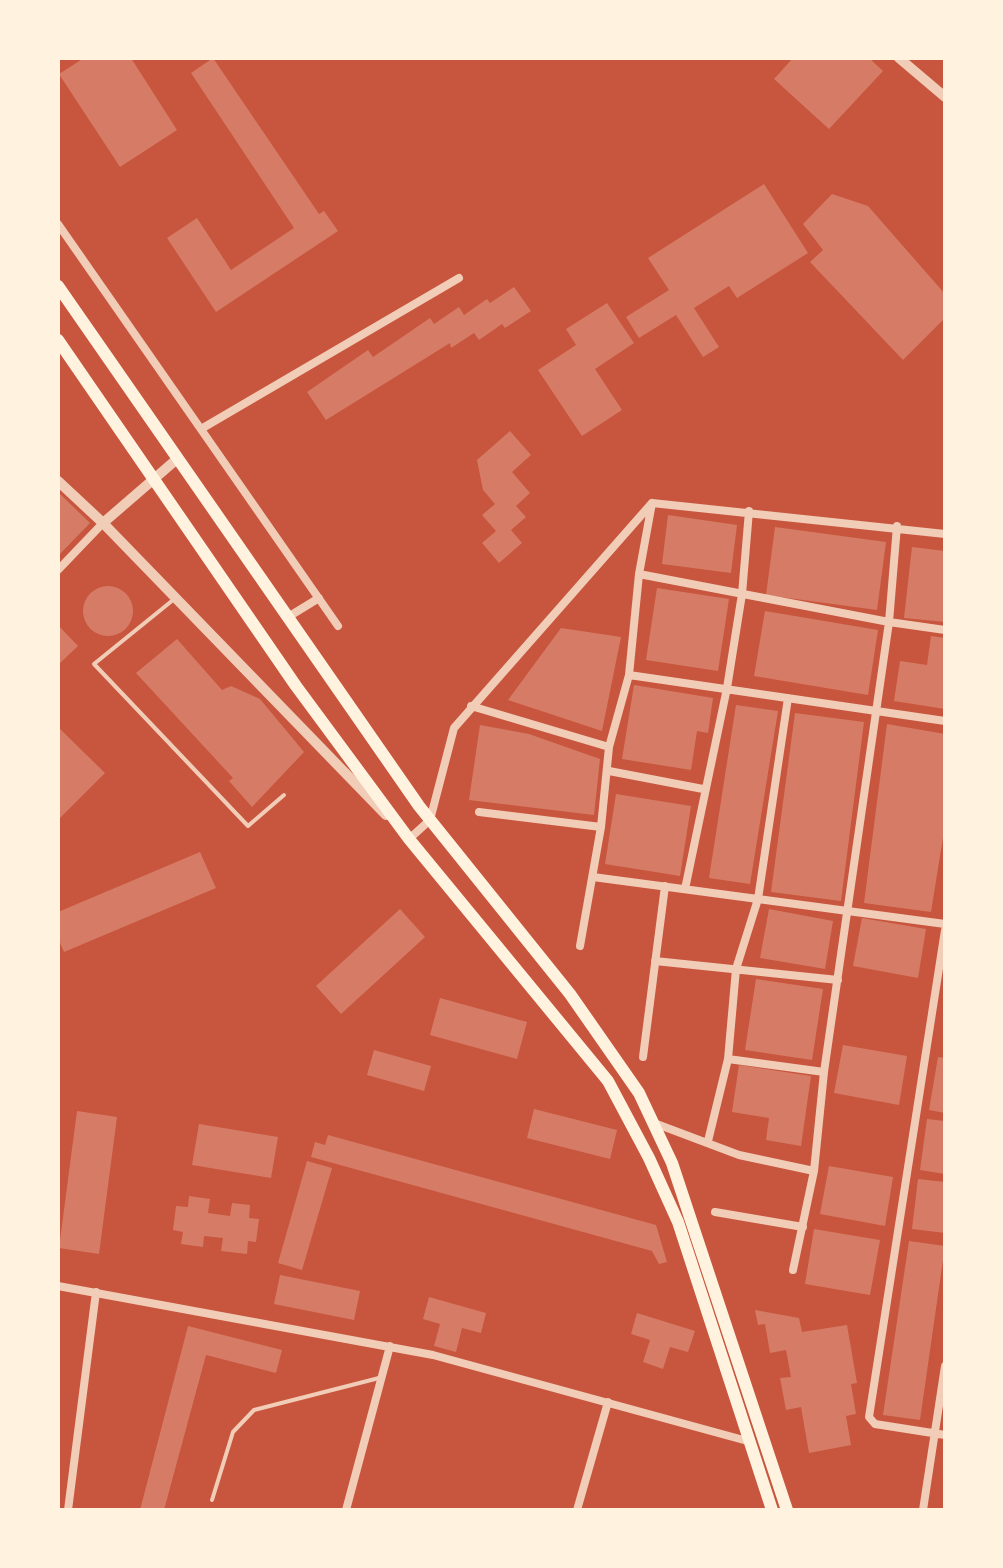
<!DOCTYPE html>
<html>
<head>
<meta charset="utf-8">
<style>
  body { margin:0 }
  #map { position:relative; width:1003px; height:1568px; overflow:hidden; background:#c8553d; font-family:Signika,sans-serif }
  canvas { display:block }
  .frame { position:absolute; inset:0; border:60px solid #fff3e0; pointer-events:none }
</style>
</head>
<body>
<div id="map">
<canvas width="1003" height="1568"></canvas>
<div class="frame"></div>
</div>
<script>
const ctx = document.querySelector('canvas').getContext('2d');
ctx.lineJoin = 'round';
function fill(path, color) { ctx.fillStyle = color; ctx.fill(path, 'evenodd'); }
const poly = rows => new Path2D(rows.map(r => 'M' + r).join(''));
function trace(path, color, width, dash) { ctx.strokeStyle = color; ctx.lineWidth = width; ctx.lineCap = dash ? 'butt' : 'round'; ctx.setLineDash(dash || []); ctx.stroke(path); }
fill(poly([
  [84,58,131,58,177,130,120,167,59,74],
  [213,58,319,214,324,211,338,231,216,312,167,238,197,218,231,270,294,228,191,73],
  [793,58,869,58,883,71,829,129,774,79],
  [764,184,808,253,737,298,729,286,694,308,719,347,703,357,676,315,639,338,626,317,669,290,648,258],
  [832,194,868,206,945,294,945,318,903,360,810,262,823,250,803,224],
  [514,287,531,311,505,328,502,324,479,340,474,333,451,348,450,343,326,420,307,392,368,350,373,357,430,318,434,324,459,307,464,315,487,299,490,303],
  [607,303,634,343,595,369,622,410,582,436,538,370,576,345,566,329],
  [510,431,531,455,512,472,530,493,516,506,526,517,511,530,522,543,499,563,482,543,496,531,482,515,495,504,483,490,477,460],
  [58,492,90,523,58,556],
  [668,515,737,525,731,573,662,564],
  [775,527,886,542,877,610,766,595],
  [912,547,945,551,945,622,904,618],
  '83 611a25 25 0 1 1 50 0a25 25 0 1 1-50 0Z',
  [657,588,729,599,718,671,646,660],
  [765,611,878,630,868,695,754,676],
  [58,625,78,646,58,665],
  [561,628,621,637,602,731,508,700],
  [931,636,945,638,945,709,894,701,900,661,927,665],
  [177,639,222,690,231,686,260,699,304,752,252,807,229,781,233,778,136,673],
  [634,685,713,698,708,733,697,731,691,770,622,759],
  [736,705,778,711,750,884,709,878],
  [795,713,864,722,841,901,771,892],
  [887,724,945,734,945,825,931,912,864,903],
  [480,725,529,734,600,759,594,815,469,800],
  [58,727,105,773,58,820],
  [616,794,691,806,680,876,605,864],
  [200,852,216,888,64,952,58,938,58,912],
  [400,909,425,937,341,1014,316,986],
  [769,909,833,921,825,969,760,958],
  [862,918,926,929,918,978,853,966],
  [756,979,823,989,812,1060,745,1050],
  [440,998,527,1022,517,1059,430,1035],
  [843,1045,907,1056,899,1105,834,1093],
  [374,1050,431,1066,424,1091,367,1075],
  [938,1057,945,1058,945,1113,929,1110],
  [739,1065,811,1076,801,1146,766,1140,769,1118,732,1112],
  [534,1109,617,1130,610,1159,527,1138],
  [77,1111,117,1117,99,1254,59,1248],
  [927,1119,945,1121,945,1174,920,1170],
  [199,1124,278,1137,271,1178,192,1165],
  [328,1135,656,1225,667,1262,659,1264,652,1251,311,1157,315,1142,325,1145],
  [307,1161,332,1168,302,1270,278,1263],
  [829,1166,893,1177,885,1226,820,1214],
  [918,1179,945,1182,945,1233,912,1229],
  [189,1196,210,1199,208,1213,230,1216,232,1203,250,1205,249,1218,259,1219,256,1242,248,1241,247,1254,221,1251,223,1238,204,1236,203,1247,181,1244,183,1232,173,1230,176,1206,188,1207],
  [814,1229,880,1240,870,1295,805,1284],
  [909,1241,945,1246,920,1420,883,1415],
  [280,1275,360,1291,354,1320,274,1304],
  [429,1297,486,1313,481,1333,462,1328,456,1352,434,1346,440,1324,423,1319],
  [755,1310,799,1318,802,1332,847,1325,857,1383,851,1384,856,1414,846,1416,851,1445,809,1453,801,1407,786,1410,780,1378,791,1377,786,1350,770,1353,765,1324,758,1325],
  [637,1313,695,1331,688,1352,670,1347,663,1369,643,1362,650,1340,631,1334],
  [188,1326,282,1350,276,1373,206,1355,164,1510,140,1510]
]), '#d67c66');
trace(poly([
  [173,600,94,664,248,826,284,795],
  [212,1500,233,1432,254,1410,379,1378]
]), '#f1ccb7', 4);
trace(poly([
  [58,224,338,626],
  [201,429,459,278],
  [652,503,945,534],
  [58,570,103,523],
  [639,574,889,622,945,630],
  [288,617,319,598],
  [629,675,945,721],
  [471,706,609,747],
  [609,771,703,789],
  [479,812,601,827],
  [409,839,430,820,454,728,652,503],
  [593,877,945,924],
  [685,889,727,688,742,594,749,511],
  [945,930,869,1417,875,1424,945,1435],
  [580,946,601,827,609,747,629,675,639,574,652,503],
  [655,961,838,980],
  [643,1057,665,886],
  [728,1059,824,1072],
  [654,1123,739,1155,814,1171],
  [708,1141,728,1059,736,969,758,899,788,698],
  [715,1212,803,1227],
  [793,1270,814,1171,824,1072,889,622,897,526],
  [58,1286,433,1355,751,1442],
  [68,1510,96,1292],
  [346,1510,390,1346],
  [577,1510,608,1402],
  [923,1510,945,1366]
]), '#f1ccb7', 8);
trace(poly([
  [899,58,945,97],
  [58,481,103,523,177,459],
  [103,523,386,815]
]), '#f1ccb7', 10);
trace(poly([
  [58,286,419,806,570,994,639,1093,672,1163,787,1510],
  [58,340,296,686,409,839,608,1081,649,1158,678,1222,772,1510]
]), '#fff3e0', 12);
</script>
</body>
</html>
